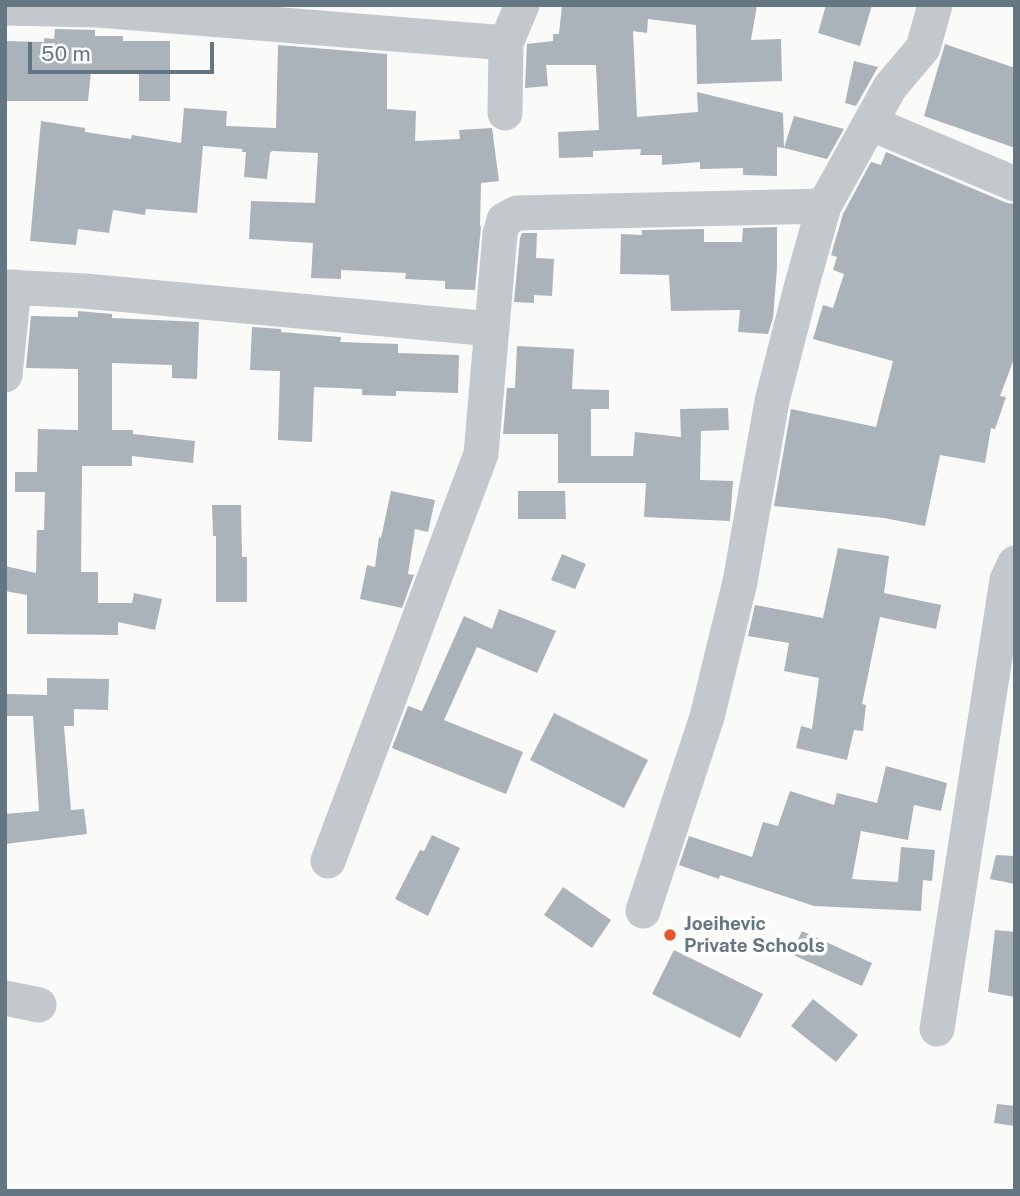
<!DOCTYPE html>
<html>
<head>
<meta charset="utf-8">
<style>
  body { margin:0 }
  #map { position:relative; width:1020px; height:1196px; overflow:hidden; background:#fafaf8; font-family:"Public Sans",sans-serif }
  canvas { display:block }
  .frame { position:absolute; inset:0; border:7px solid #657683; pointer-events:none }
  .scale { position:absolute; left:28px; top:42px; width:186px; height:32px; box-sizing:border-box; border:4px solid #657683; border-top:0; padding-left:9px; font-size:21px; line-height:24px; white-space:nowrap; color:#657683; -webkit-text-stroke:5px #fff; paint-order:stroke }
</style>
</head>
<body>
<div id="map">
<canvas width="1020" height="1196"></canvas>
<div class="frame"></div>
<div class="scale">50 m</div>
</div>
<script>
const ctx = document.querySelector('canvas').getContext('2d');
ctx.lineJoin = 'round';
function fill(path, color) { ctx.fillStyle = color; ctx.fill(path, 'evenodd'); }
const poly = rows => new Path2D(rows.map(r => 'M' + r).join(''));
function trace(path, color, width, dash) { ctx.strokeStyle = color; ctx.lineWidth = width; ctx.lineCap = dash ? 'butt' : 'round'; ctx.setLineDash(dash || []); ctx.stroke(path); }
function write(font, color, halo, rows, align = 'center') {
  ctx.font = font + ' "Public Sans",sans-serif'; ctx.lineWidth = 7; ctx.setLineDash([]); ctx.textBaseline = 'middle'; ctx.strokeStyle = halo; ctx.fillStyle = color; for (const [text, x, y, turn = 0] of rows) {
    ctx.save(); ctx.translate(x, y); ctx.rotate((+turn || 0) * Math.PI / 180); ctx.textAlign = isNaN(turn) ? turn : align; if (halo) ctx.strokeText(text, 0, 0); ctx.fillText(text, 0, 0); ctx.restore();
  }
}
fill(poly([
  [562,5,757,5,751,40,781,39,782,81,697,84,696,25,648,19,647,33,633,31,637,117,698,112,697,92,783,113,784,148,777,147,777,176,743,175,743,168,700,169,700,162,662,165,662,155,640,155,641,149,593,151,593,157,559,158,558,132,599,130,596,65,546,65,548,86,525,88,527,44,553,41,553,34,559,34],
  [826,5,872,5,860,46,818,33],
  [55,29,95,30,95,36,123,36,123,41,170,41,170,101,139,101,139,72,91,72,88,101,5,101,5,41,44,42,44,38,54,39],
  [945,44,1015,68,1015,148,924,116],
  [278,45,387,54,387,109,416,111,415,141,460,139,459,130,492,128,499,181,481,183,480,226,481,226,475,290,445,289,445,281,405,279,406,273,341,270,341,279,311,278,313,243,249,239,251,201,315,203,318,153,272,151,270,153,267,179,244,177,246,152,242,152,242,149,203,146,197,213,146,209,145,215,113,210,109,233,78,229,76,245,30,241,41,121,85,128,85,132,131,139,132,135,181,143,184,108,227,111,226,126,276,128],
  [854,61,878,67,856,106,845,103],
  [794,116,844,129,827,159,784,148],
  [886,152,1007,203,1015,204,1015,356,1000,396,1006,397,995,429,991,428,985,463,940,455,925,526,884,518,774,506,791,409,876,427,893,361,813,339,823,305,833,308,844,274,833,270,837,257,831,255,843,214,871,162,881,165],
  [777,227,777,268,773,318,768,334,738,332,740,310,671,311,669,275,620,274,621,234,642,235,642,230,704,229,704,242,742,242,743,228],
  [522,233,537,233,536,258,554,259,552,296,534,295,534,303,514,302,520,238],
  [78,311,112,314,112,318,199,322,197,379,172,378,172,365,112,363,112,430,133,430,133,434,195,441,193,463,132,456,132,466,82,466,81,572,98,572,98,603,132,603,134,593,162,599,155,630,118,622,118,635,27,634,27,595,5,591,5,566,36,573,37,530,44,530,45,492,15,492,15,472,37,472,38,429,78,430,78,369,26,368,31,316,78,317],
  [252,327,281,329,281,332,341,337,340,342,398,344,398,353,459,355,458,393,396,391,396,396,362,395,362,389,314,387,312,442,278,440,280,371,250,370],
  [517,346,574,349,572,389,609,390,609,409,591,409,591,456,633,456,635,432,681,437,680,409,728,408,729,430,701,431,700,480,733,481,730,521,644,517,646,483,558,483,558,434,503,434,507,388,515,388],
  [391,491,435,500,428,532,415,529,408,574,414,575,402,608,360,599,367,565,375,567,379,537,381,538],
  [518,491,565,491,566,519,518,519],
  [212,505,241,505,242,557,247,557,247,602,216,602,216,536,213,536],
  [838,548,889,556,884,593,941,605,936,629,880,617,862,704,866,705,863,731,854,730,847,760,796,748,801,726,812,729,819,678,784,671,789,643,748,636,755,605,823,618],
  [562,554,586,564,575,589,551,580],
  [499,609,556,631,537,673,477,647,444,720,523,752,506,794,392,748,408,706,422,711,464,616,492,629],
  [47,678,109,679,108,710,74,709,74,726,64,726,71,810,84,809,87,834,5,844,5,814,39,811,33,716,6,716,7,694,47,695],
  [554,713,648,760,624,808,530,760],
  [886,766,947,783,941,811,914,805,908,840,861,831,852,879,898,882,901,847,935,850,932,881,923,880,921,911,814,906,720,875,719,879,679,865,689,836,752,857,763,822,778,826,790,791,834,805,837,793,877,803],
  [432,835,460,848,428,916,395,899,420,850,424,851],
  [996,855,1015,856,1015,884,990,879],
  [563,887,611,920,592,948,544,915],
  [995,930,1015,932,1015,997,988,992],
  [802,931,872,963,862,986,791,954],
  [674,950,763,994,740,1038,652,994],
  [813,999,858,1035,836,1062,791,1026],
  [997,1104,1015,1106,1015,1126,994,1123]
]), '#aab3b9');
trace(poly([
  [5,8,98,10,506,43],
  [505,113,506,43,522,5],
  [870,123,1015,184],
  [5,287,85,291,492,329],
  [5,375,14,287],
  [328,861,481,454,500,234,504,220,517,213,824,206],
  [643,911,707,717,740,582,772,401,802,284,824,206,890,87,923,48,935,5],
  [5,998,39,1005],
  [937,1029,1007,580,1015,563]
]), '#c3c8cc', 35);
for (const [x, y, r, color] of [
  [670,935,7,"#e4572e"]
]) { const dot = new Path2D(); dot.arc(x, y, r, 0, 2 * Math.PI); ctx.fillStyle = color; ctx.fill(dot); trace(dot, '#fff', 2.5); }
write('bold 19px', '#657683', '#fff', [
  ["Joeihevic",684,924],
  ["Private Schools",684,946]
], 'left');
</script>
</body>
</html>
